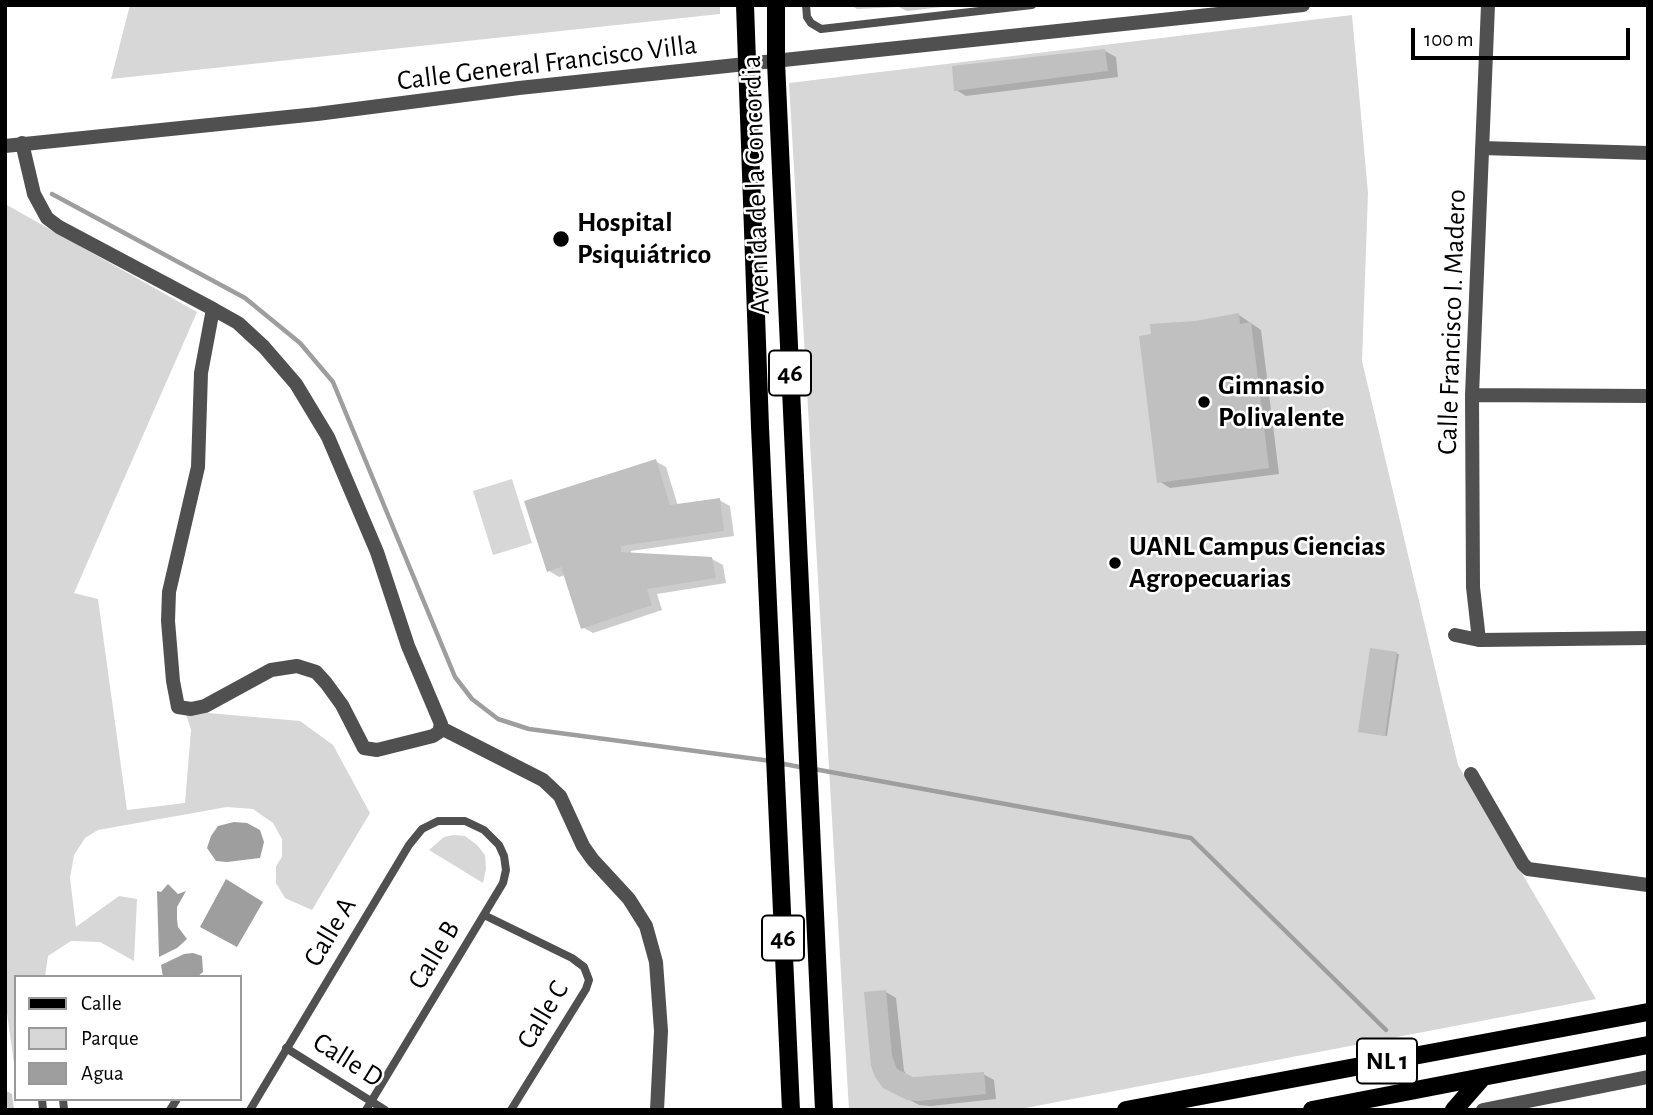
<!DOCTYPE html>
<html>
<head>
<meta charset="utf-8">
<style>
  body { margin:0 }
  #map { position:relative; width:1653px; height:1115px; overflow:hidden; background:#fff; font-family:"Alegreya Sans",sans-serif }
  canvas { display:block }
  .frame { position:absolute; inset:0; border:7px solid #000; pointer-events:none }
  .legend { position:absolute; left:14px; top:975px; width:228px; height:126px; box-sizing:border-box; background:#fff; border:2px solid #999; margin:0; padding:9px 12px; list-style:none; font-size:21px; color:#000 }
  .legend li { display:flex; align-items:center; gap:14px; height:35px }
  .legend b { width:35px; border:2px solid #999 }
  .scale { position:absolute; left:1411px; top:28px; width:219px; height:32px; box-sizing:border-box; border:4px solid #000; border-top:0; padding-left:9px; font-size:21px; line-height:24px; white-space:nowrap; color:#000; -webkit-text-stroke:5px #fff; paint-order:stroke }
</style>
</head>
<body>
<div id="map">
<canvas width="1653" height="1115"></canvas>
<div class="frame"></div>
<ul class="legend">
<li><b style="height:9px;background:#000"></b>Calle</li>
<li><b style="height:19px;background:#d7d7d7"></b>Parque</li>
<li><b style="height:19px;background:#9e9e9e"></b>Agua</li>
</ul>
<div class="scale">100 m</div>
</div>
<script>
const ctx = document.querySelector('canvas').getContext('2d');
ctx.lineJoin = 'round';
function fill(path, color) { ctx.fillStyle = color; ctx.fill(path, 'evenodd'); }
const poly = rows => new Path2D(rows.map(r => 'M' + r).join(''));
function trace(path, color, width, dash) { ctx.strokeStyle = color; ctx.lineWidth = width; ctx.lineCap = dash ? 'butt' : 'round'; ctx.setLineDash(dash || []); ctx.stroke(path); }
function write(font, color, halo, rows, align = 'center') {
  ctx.font = font + ' "Alegreya Sans",sans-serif'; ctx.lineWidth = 5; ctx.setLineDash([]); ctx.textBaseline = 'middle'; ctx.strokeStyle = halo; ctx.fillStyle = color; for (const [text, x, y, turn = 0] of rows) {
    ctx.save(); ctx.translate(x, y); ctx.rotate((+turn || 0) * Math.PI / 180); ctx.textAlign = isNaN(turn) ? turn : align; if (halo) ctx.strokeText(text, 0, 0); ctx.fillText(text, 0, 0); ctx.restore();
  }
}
fill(poly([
  [130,5,720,5,720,14,111,79],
  [1352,15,1368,193,1362,361,1458,765,1596,999,1015,1110,849,1110,789,83],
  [5,204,197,312,74,593,98,599,127,810,185,803,191,730,185,711,300,721,333,745,370,813,312,910,285,898,276,883,276,866,282,857,282,839,273,823,253,809,227,807,98,830,85,838,74,855,70,878,76,927,119,896,137,899,134,961,100,942,71,941,48,956,45,977,16,977,16,1078,5,999],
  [512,479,532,543,493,555,473,491],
  [453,835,465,836,477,845,485,855,486,869,483,883,429,850,444,837]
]), '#d7d7d7');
fill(poly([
  [234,822,247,823,260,830,264,842,260,858,227,862,216,861,207,848,211,836,218,826],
  [226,879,263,902,237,947,200,927],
  [168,884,178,894,186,891,177,907,177,919,178,927,187,939,177,948,159,957,157,891,161,892],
  [193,953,202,956,203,972,197,977,163,977,161,965,184,954]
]), '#9e9e9e');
fill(poly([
  [850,5,951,5,951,6,907,11,899,7,857,9],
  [1105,51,1116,57,1118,77,966,96,956,90],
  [1239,315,1261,330,1279,474,1170,488,1159,481,1195,322],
  [655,461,666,467,678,506,719,500,730,506,734,536,631,551,631,555,712,559,723,565,726,583,657,594,662,610,593,633,582,627,565,575,559,577,549,571],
  [1372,650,1399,654,1387,736,1361,732],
  [886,992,896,998,904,1071,909,1078,983,1074,994,1080,996,1099,931,1106,919,1105,884,1086],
  [5,1090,12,1094,14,1110,5,1110]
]), '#0003');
trace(poly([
  [52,194,245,298,300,343,333,382,455,677,472,699,498,719,529,729,771,761],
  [779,763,805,768],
  [814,769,1191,838,1386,1030]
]), '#9e9e9e', 4.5);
fill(poly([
  [1105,49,1108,71,954,91,952,66],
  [1239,313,1240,324,1251,322,1269,468,1157,483,1139,336,1151,334,1150,324,1195,321],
  [656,459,670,505,720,498,724,531,621,546,621,552,712,557,716,578,647,589,652,605,581,629,561,567,547,572,524,501],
  [1370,648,1397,652,1385,736,1358,732],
  [886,990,892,1056,897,1069,913,1077,984,1072,986,1094,919,1101,907,1100,883,1088,875,1077,871,1066,864,992]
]), '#c0c0c0');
trace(poly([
  [806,5,807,17,811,23,821,29,1032,5],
  [484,915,572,958,584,967,589,980,586,989,511,1110],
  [286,1048,385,1110],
  [42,1099,43,1110],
  [63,1099,64,1110],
  [170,1110,177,1099],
  [250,1110,409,845,422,829,438,821,465,821,484,830,499,845,504,856,506,870,503,883,366,1110]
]), '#505050', 8);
trace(poly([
  [22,143,34,194,47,218,59,227,213,309,201,373,198,467,169,592,168,621,173,681,178,707,191,709,205,706,271,670,297,666,316,672,326,683,342,705,364,748,377,750,433,736,439,732,441,724,408,646,377,552,328,437,296,384,264,347,238,323,213,309],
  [5,146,317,114,519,88,1303,5],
  [1482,148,1648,153],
  [1472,395,1648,396],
  [1455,635,1479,640,1648,638],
  [1479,640,1473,587,1472,395,1488,5],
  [441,728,543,780,560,796,583,846,593,860,629,899,646,926,656,962,661,1031,657,1110],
  [1471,774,1523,864,1528,869,1648,885],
  [1483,1110,1648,1077]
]), '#505050', 14);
trace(poly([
  [745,5,760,427,791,1110],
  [776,5,776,62,824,1110],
  [1126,1110,1648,1012],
  [1312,1110,1648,1045],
  [1454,1110,1482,1078]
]), '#000', 18);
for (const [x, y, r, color] of [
  [561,239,9,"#000"],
  [1204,402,7,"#000"],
  [1115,563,7,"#000"]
]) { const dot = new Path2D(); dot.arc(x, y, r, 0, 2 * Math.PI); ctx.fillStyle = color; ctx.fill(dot); trace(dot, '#fff', 2.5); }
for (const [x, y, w] of [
  [790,373,42],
  [783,938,42],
  [1387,1061,60]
]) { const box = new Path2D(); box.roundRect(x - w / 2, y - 22.5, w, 45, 5); ctx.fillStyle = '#fff'; ctx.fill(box); trace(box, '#000', 2); }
write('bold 26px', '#000', null, [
  ["46",790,373],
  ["46",783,938],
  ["NL 1",1387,1061]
]);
write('28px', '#000', '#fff', [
  ["Calle General Francisco Villa",547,63,-7],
  ["Avenida de la Concordia",756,185,-92],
  ["Calle Francisco I. Madero",1452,322,-88],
  ["Calle A",330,932,-59],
  ["Calle B",434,955,-59],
  ["Calle C",543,1015,-59],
  ["Calle D",348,1060,32]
]);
write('bold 28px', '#000', '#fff', [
  ["Hospital",577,223],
  ["Psiquiátrico",577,255],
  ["Gimnasio",1218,386],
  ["Polivalente",1218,418],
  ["UANL Campus Ciencias",1129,547],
  ["Agropecuarias",1129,579]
], 'left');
</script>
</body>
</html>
